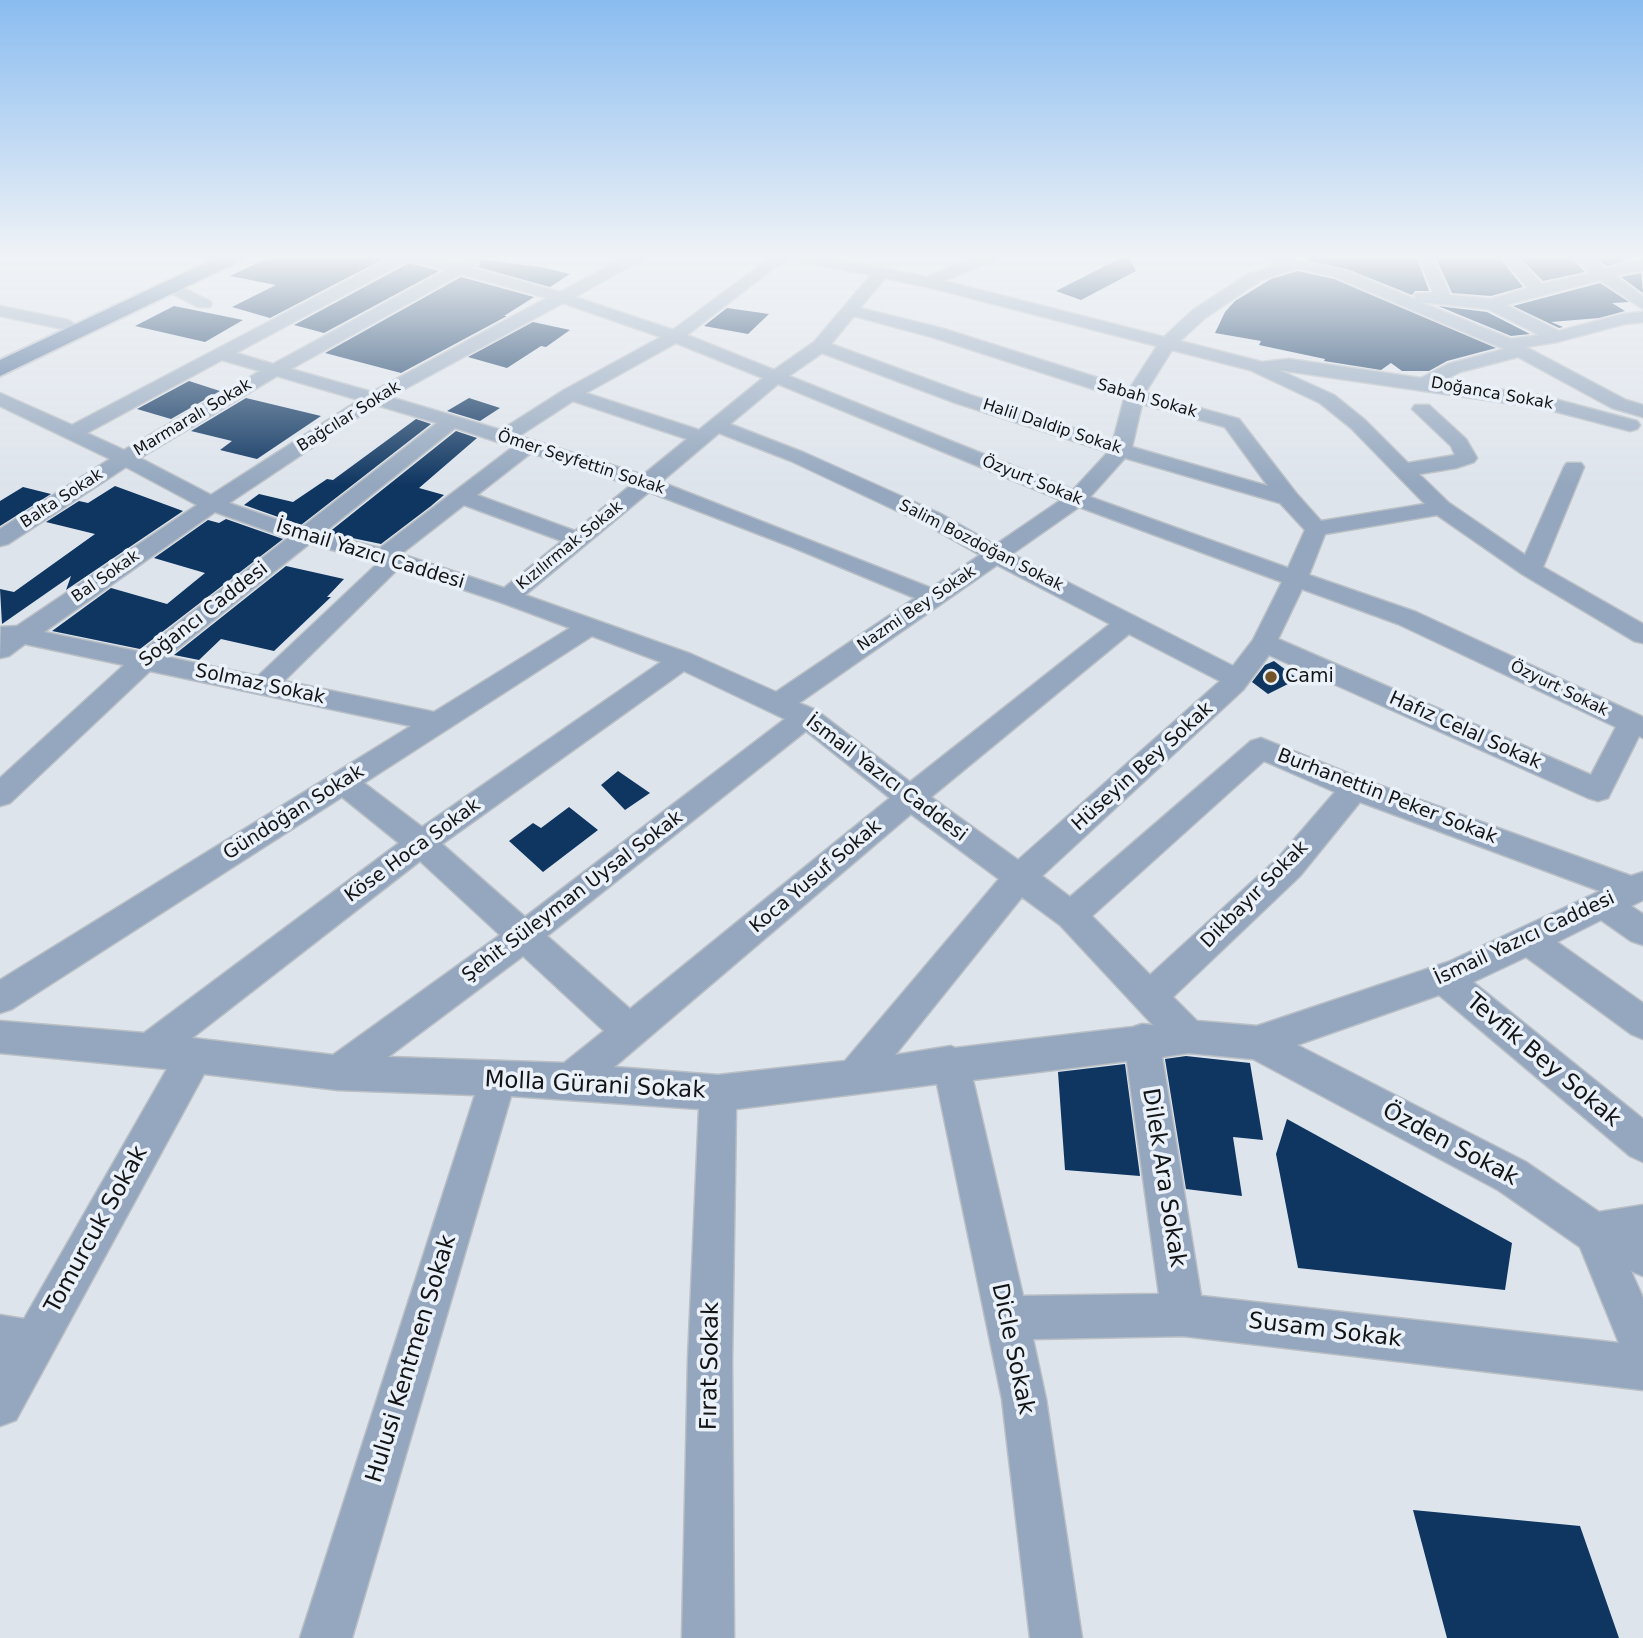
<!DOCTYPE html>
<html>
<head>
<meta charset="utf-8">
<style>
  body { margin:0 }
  canvas { display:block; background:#dee4ec }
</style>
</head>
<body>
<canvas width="1643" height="1638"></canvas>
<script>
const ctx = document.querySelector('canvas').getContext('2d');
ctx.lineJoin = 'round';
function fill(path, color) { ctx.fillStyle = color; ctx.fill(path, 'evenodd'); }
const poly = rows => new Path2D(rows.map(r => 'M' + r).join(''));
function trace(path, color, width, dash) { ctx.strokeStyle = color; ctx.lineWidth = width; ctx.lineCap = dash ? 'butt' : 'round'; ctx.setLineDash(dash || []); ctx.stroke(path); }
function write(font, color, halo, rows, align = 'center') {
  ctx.font = font + ' "DejaVu Sans",sans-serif'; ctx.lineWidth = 7; ctx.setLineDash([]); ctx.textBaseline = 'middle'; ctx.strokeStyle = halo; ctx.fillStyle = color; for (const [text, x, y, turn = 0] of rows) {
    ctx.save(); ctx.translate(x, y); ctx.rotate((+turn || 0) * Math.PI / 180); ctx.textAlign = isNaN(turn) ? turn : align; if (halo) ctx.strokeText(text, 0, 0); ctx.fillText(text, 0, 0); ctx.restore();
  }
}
fill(poly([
  [272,256,389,256,270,318,232,307,276,285,230,276],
  [1125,256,1128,256,1136,271,1081,300,1056,291],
  [1311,256,1416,256,1429,291,1415,291,1412,295,1347,269,1305,260],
  [1435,256,1498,256,1523,287,1491,296,1452,293],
  [1518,256,1569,256,1585,272,1543,281],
  [1591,256,1618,256,1626,261,1607,266],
  [475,258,545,268,570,274,550,287,478,267,481,263],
  [409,263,439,271,324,333,294,325],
  [1298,271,1334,279,1496,348,1447,361,1429,371,1402,371,1391,363,1381,370,1324,361,1325,359,1259,345,1261,341,1215,333,1225,312,1235,301,1271,279],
  [1641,273,1643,293,1621,277],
  [461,277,534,297,504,316,507,316,401,373,325,353],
  [1600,283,1629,302,1612,303,1625,311,1599,318,1551,322,1563,327,1559,328,1513,306],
  [174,306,243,320,205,342,135,326],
  [1438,306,1487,312,1530,334,1511,336],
  [727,308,769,314,748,334,704,326],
  [533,322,570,330,546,347,541,346,507,368,468,357],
  [189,381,220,391,171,419,137,409],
  [246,398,321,416,257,459,220,450,232,441,191,431],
  [469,398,500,408,480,421,447,411],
  [416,419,431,424,301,525,244,505,259,494,293,502,327,479,333,480],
  [456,431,477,438,419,488,444,495,431,506,381,544,328,533],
  [115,486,183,511,66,590,71,576,2,624,0,589,14,592,95,534,46,522,79,501,88,503],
  [23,487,51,494,0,526,0,501],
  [226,519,283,539,140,649,52,631,111,588,167,604,205,573,154,558,208,520,219,523],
  [286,566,344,579,327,597,331,597,274,651,221,639,199,660,174,655],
  [1274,661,1298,679,1268,694,1252,682,1265,665],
  [618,771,650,793,625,810,601,785],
  [569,807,598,830,543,872,509,841,533,823,541,828],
  [1186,1056,1250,1063,1263,1140,1233,1137,1242,1196,1186,1189,1165,1059],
  [1125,1064,1140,1176,1065,1170,1058,1072],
  [1287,1119,1512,1243,1505,1290,1298,1268,1276,1154],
  [1413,1510,1580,1526,1619,1638,1447,1638]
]), '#0f3661');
const minor = poly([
  [394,256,427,256,457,264,470,258,478,263,472,268,560,292,628,256,645,256,643,259,575,297,673,330,773,256,789,256,687,335,774,370,814,342,871,275,799,261,792,256,819,256,927,277,978,256,997,256,995,259,944,281,1164,337,1193,310,1230,286,1249,274,1280,264,1274,262,1271,259,1275,256,1346,271,1415,299,1415,294,1433,293,1418,256,1432,256,1450,295,1491,299,1528,288,1500,256,1515,256,1542,284,1591,273,1571,256,1587,256,1606,269,1643,260,1643,270,1615,276,1643,296,1643,309,1600,280,1506,305,1559,331,1623,314,1643,312,1643,322,1624,324,1557,342,1526,347,1626,400,1643,405,1643,417,1612,408,1518,357,1460,372,1443,381,1543,396,1637,421,1640,425,1637,429,1630,431,1542,408,1279,370,1334,395,1365,420,1408,463,1455,455,1451,446,1412,409,1415,405,1429,405,1466,439,1477,458,1474,462,1456,468,1419,474,1449,503,1525,555,1564,467,1567,463,1581,463,1584,467,1543,567,1643,624,1643,643,1634,641,1522,574,1437,515,1325,534,1309,575,1416,612,1643,717,1643,738,1639,736,1608,798,1598,801,1588,798,1269,655,1243,690,1042,876,1070,897,1251,741,1261,738,1365,780,1631,876,1643,872,1643,900,1631,906,1643,914,1643,945,1631,941,1601,920,1557,942,1643,1003,1643,1039,1631,1034,1526,957,1473,982,1643,1119,1643,1162,1630,1156,1439,995,1297,1045,1526,1162,1599,1212,1643,1205,1643,1276,1631,1271,1643,1298,1643,1390,1183,1336,1033,1339,1046,1399,1082,1638,1030,1638,1002,1399,937,1084,736,1109,732,1360,734,1638,682,1638,688,1360,699,1109,511,1096,352,1638,300,1638,475,1095,338,1090,204,1074,16,1420,0,1426,0,1315,24,1319,167,1069,0,1053,0,1021,144,1033,399,843,342,797,12,1009,0,1013,0,980,411,726,150,671,10,803,0,806,0,778,124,665,25,644,9,656,0,658,1,627,17,626,197,505,126,467,8,544,0,546,0,529,110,459,0,406,0,393,72,425,394,256],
  [409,260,446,270,273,364,236,353,409,260],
  [1298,268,1335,277,1504,349,1448,364,1421,378,1289,359,1262,362,1180,341,1205,318,1261,280,1298,268],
  [461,274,547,298,372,392,291,369,461,274],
  [885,278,928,287,1157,346,1130,388,944,329,860,308,885,278],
  [1420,302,1488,309,1539,335,1511,339,1420,302],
  [563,303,661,337,564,390,501,430,390,397,563,303],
  [854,316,932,337,1124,399,1113,441,970,395,831,344,854,316],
  [676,343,763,378,699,430,586,393,676,343],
  [1172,350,1250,370,1320,403,1351,428,1425,504,1321,521,1296,493,1239,419,1145,393,1172,350],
  [822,353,956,403,1108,452,1073,490,789,376,822,353],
  [222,360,260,371,124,450,87,433,222,360],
  [277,376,359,400,211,495,140,458,277,376],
  [778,384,1061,500,995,545,941,514,805,453,730,424,778,384],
  [573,401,687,439,643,475,519,436,573,401],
  [1142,404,1225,427,1268,486,1132,447,1142,404],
  [376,405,437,423,301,528,229,503,376,405],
  [455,428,513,447,380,548,322,534,455,428],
  [719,433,791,461,925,524,980,555,931,588,661,482,719,433],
  [531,453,631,485,575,531,477,495,531,453],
  [1125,458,1280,503,1305,530,1288,568,1090,497,1125,458],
  [649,492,792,547,915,598,776,692,691,654,525,595,649,492],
  [464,505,562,541,504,588,401,554,464,505],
  [1079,507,1282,582,1253,640,1233,666,1012,554,1079,507],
  [215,512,288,538,141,652,44,632,215,512],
  [309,544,379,562,258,676,167,657,309,544],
  [997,565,1110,624,910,782,816,710,799,703,997,565],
  [399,568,500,602,570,628,434,712,284,681,399,568],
  [1302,589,1398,624,1616,727,1591,775,1278,639,1302,589],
  [1129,634,1220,681,1018,860,931,797,1129,634],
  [592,636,661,662,422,827,364,783,592,636],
  [684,671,785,719,525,917,442,844,684,671],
  [806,731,890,798,630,1009,547,936,806,731],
  [1264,761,1335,792,1278,858,1150,975,1092,916,1264,761],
  [1360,802,1600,891,1448,962,1257,1026,1197,1021,1173,997,1300,876,1360,802],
  [911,814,999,879,845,1061,718,1075,614,1067,911,814],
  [420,861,500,935,333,1055,192,1038,420,861],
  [1022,897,1060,925,1153,1025,1142,1024,1133,1027,955,1048,951,1046,895,1055,1022,897],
  [523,956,604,1031,564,1063,388,1057,523,956],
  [1188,1053,1253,1059,1498,1190,1580,1247,1619,1343,1201,1296,1162,1057,1188,1053],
  [1127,1061,1159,1294,1023,1296,973,1080,1127,1061],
  [171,282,210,301,212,304,210,307,198,307,165,290,163,287,165,284,171,282],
  [0,306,68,320,76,325,68,330,0,316,0,306]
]);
const major = poly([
  [220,256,245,256,242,260,0,376,0,360,220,256]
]);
trace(minor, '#b9bfc5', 3);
trace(major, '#b9bfc5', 4);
fill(minor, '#94a7be');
fill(major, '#51729b');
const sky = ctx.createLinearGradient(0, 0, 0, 485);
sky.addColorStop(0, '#8abcf0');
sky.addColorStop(0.53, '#f0f3f6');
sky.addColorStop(1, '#f0f3f600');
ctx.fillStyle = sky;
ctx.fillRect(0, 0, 1643, 485);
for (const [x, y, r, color] of [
  [1271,677,7,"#725328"]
]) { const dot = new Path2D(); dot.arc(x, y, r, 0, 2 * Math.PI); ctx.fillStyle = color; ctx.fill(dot); trace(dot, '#ebf1f9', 2.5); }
write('16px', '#121416', '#ebf1f9', [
  ["Doğanca Sokak",1492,394,10],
  ["Sabah Sokak",1147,399,16],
  ["Bağcılar Sokak",349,417,-32],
  ["Marmaralı Sokak",193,418,-31],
  ["Halil Daldip Sokak",1052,427,18],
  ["Ömer Seyfettin Sokak",581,463,18],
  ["Özyurt Sokak",1032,481,22],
  ["Balta Sokak",62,499,-33],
  ["Kızılırmak Sokak",570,546,-39],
  ["Salim Bozdoğan Sokak",981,546,27],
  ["Bal Sokak",106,577,-35],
  ["Nazmi Bey Sokak",917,609,-34],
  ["Özyurt Sokak",1559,689,26]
]);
write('19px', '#121416', '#ebf1f9', [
  ["İsmail Yazıcı Caddesi",370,555,17],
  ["Soğancı Caddesi",204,615,-38],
  ["Solmaz Sokak",260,685,12],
  ["Hafız Celal Sokak",1465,731,24],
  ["Hüseyin Bey Sokak",1143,767,-42],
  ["İsmail Yazıcı Caddesi",886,779,37],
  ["Burhanettin Peker Sokak",1387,797,21],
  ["Gündoğan Sokak",294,813,-32],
  ["Köse Hoca Sokak",413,851,-36],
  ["Koca Yusuf Sokak",816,877,-40],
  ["Dikbayır Sokak",1255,895,-45],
  ["Şehit Süleyman Uysal Sokak",573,897,-37],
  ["İsmail Yazıcı Caddesi",1525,939,-25]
]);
write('19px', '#121416', '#ebf1f9', [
  ["Cami",1285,677]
], 'left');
write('23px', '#121416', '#ebf1f9', [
  ["Tevfik Bey Sokak",1543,1061,40],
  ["Molla Gürani Sokak",595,1086,3],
  ["Özden Sokak",1450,1145,28],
  ["Dilek Ara Sokak",1163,1178,81],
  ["Tomurcuk Sokak",97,1230,-61],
  ["Susam Sokak",1325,1331,7],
  ["Dicle Sokak",1012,1349,78],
  ["Hulusi Kentmen Sokak",412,1359,-73],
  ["Fırat Sokak",711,1366,-89]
]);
</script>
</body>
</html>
